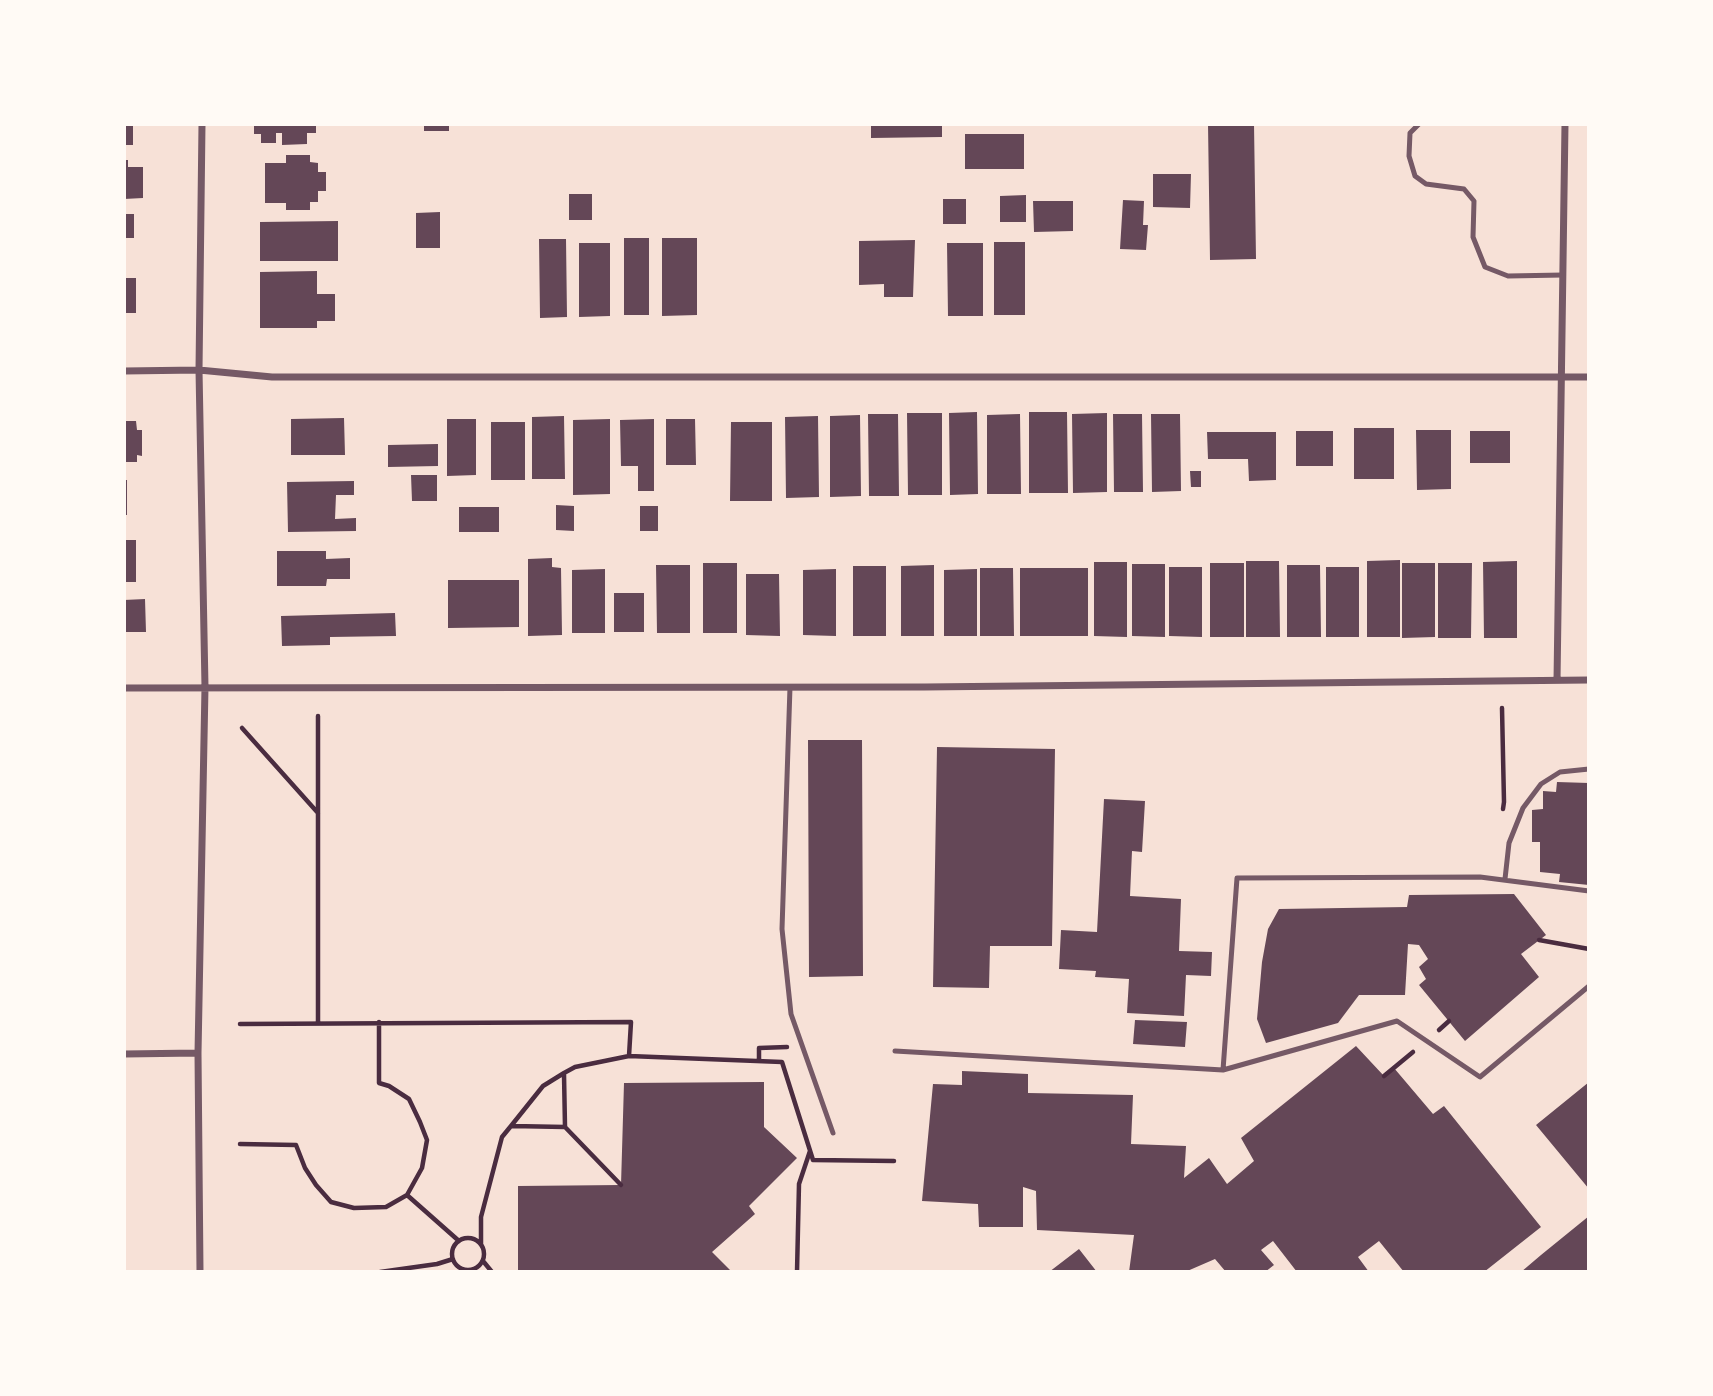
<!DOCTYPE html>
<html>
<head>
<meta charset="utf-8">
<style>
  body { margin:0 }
  #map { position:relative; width:1713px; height:1396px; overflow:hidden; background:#f7e1d7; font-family:Manrope,sans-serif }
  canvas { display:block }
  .frame { position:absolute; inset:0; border:126px solid #fffaf5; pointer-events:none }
</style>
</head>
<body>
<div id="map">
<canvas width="1713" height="1396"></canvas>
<div class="frame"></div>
</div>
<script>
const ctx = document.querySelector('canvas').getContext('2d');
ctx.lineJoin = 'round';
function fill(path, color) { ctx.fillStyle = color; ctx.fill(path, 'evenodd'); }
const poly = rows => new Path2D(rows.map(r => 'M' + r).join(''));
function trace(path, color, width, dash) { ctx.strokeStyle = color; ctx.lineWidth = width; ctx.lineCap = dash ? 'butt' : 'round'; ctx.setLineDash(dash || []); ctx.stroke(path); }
fill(poly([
  [124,124,133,124,133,145,124,145],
  [254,124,316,124,316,133,307,133,307,144,282,145,282,133,276,133,276,143,261,143,261,134,254,134],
  [424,124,449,124,449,131,424,131],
  [871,124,942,124,942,137,871,138],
  [1208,124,1254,124,1256,259,1210,260],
  [965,134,1024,134,1024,169,965,169],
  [286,155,310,155,310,162,318,163,318,172,326,172,326,191,318,191,318,202,310,202,310,210,286,210,286,203,265,203,265,163,286,163],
  [124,160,128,160,128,167,143,167,143,198,124,199],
  [1153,174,1191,174,1190,208,1153,207],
  [569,194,592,194,592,220,569,220],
  [1026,195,1026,222,1000,222,1000,196],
  [943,199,966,199,966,224,943,224],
  [1123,200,1144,201,1143,225,1148,225,1146,250,1120,249],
  [1033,201,1073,201,1073,231,1034,232],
  [440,212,440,248,416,248,416,213],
  [124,214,134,214,134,238,124,238],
  [338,221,338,261,260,261,260,222],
  [624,238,649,238,649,315,624,315],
  [662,238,697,238,697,315,662,316],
  [539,239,566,239,567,317,540,318],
  [915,240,913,297,884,297,884,284,859,285,859,241],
  [994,242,1025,242,1025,315,994,315],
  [579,243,610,243,610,316,579,317],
  [947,243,983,243,983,316,948,316],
  [317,271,317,294,335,294,335,321,317,321,317,328,260,328,260,272],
  [124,278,136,278,136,313,124,313],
  [977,412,978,494,950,495,949,413],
  [1029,412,1067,412,1068,493,1029,493],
  [907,413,942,413,942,495,908,495],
  [1107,413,1107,492,1073,493,1072,414],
  [868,414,898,414,899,496,869,496],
  [1020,414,1021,494,987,494,987,415],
  [1113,414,1142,414,1143,492,1114,492],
  [1151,414,1180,414,1181,491,1152,492],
  [860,415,861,496,830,497,830,416],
  [564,416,565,479,532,479,532,417],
  [818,416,819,497,786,498,785,417],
  [344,418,345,455,291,455,291,419],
  [447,419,476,419,476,475,447,476],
  [610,419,610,494,573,495,573,420],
  [654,419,654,491,638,491,638,466,621,466,620,420],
  [666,419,695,419,696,465,666,465],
  [124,421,136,421,137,430,142,430,142,456,137,455,137,462,124,462],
  [491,422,525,422,525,480,491,480],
  [731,422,772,422,772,501,730,501],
  [1354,428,1394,428,1394,479,1354,479],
  [1416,430,1451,430,1451,489,1417,490],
  [1296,431,1333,431,1333,466,1296,466],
  [1470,431,1510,431,1510,463,1470,463],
  [1207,432,1276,432,1276,480,1249,481,1248,459,1208,459],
  [438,444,438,466,388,467,388,445],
  [1190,471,1201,471,1201,487,1191,487],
  [411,475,437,475,437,501,412,501],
  [124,480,127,480,127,515,124,515],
  [354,481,354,495,336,495,335,519,356,518,356,531,288,532,287,482],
  [556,505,574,506,574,531,556,530],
  [640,506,658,506,658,531,640,531],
  [459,507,499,507,499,532,459,532],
  [124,540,136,540,136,582,124,582],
  [277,551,326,551,326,559,350,558,350,579,327,579,326,586,277,586],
  [552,558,552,567,561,568,562,635,528,636,528,559],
  [1400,560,1400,637,1367,637,1367,561],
  [1246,561,1279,561,1280,637,1246,637],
  [1517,561,1517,638,1484,638,1483,562],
  [1094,562,1127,562,1127,637,1094,636],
  [703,563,737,563,737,633,703,633],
  [1210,563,1244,563,1244,637,1210,637],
  [1402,563,1435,563,1435,637,1402,638],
  [1438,563,1472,563,1471,638,1438,638],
  [1132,564,1165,564,1165,637,1132,636],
  [656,565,690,565,690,633,657,633],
  [934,565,934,636,901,636,901,566],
  [1287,565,1320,565,1321,637,1287,637],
  [853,566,886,566,886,636,853,636],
  [1169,567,1202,567,1202,637,1169,636],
  [1326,567,1359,567,1359,637,1326,637],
  [980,568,1013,568,1014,636,980,636],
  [1020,568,1088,568,1088,636,1020,636],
  [605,569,605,633,572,633,572,570],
  [836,569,836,636,803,635,803,570],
  [977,569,977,636,944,636,944,570],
  [746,574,779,574,780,636,746,635],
  [448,580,519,580,519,627,448,628],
  [614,593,644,593,644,632,614,632],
  [145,599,146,632,124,632,124,600],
  [395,613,396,636,330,637,330,645,282,646,281,616],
  [808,740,862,740,863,976,809,977],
  [937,747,1055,749,1052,946,990,946,989,988,933,987],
  [1557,782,1589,783,1589,885,1559,882,1560,874,1540,872,1540,842,1532,842,1532,810,1543,809,1543,791,1556,792],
  [1104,799,1145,801,1142,852,1132,851,1130,896,1181,899,1179,951,1212,952,1211,976,1186,975,1184,1016,1127,1013,1129,979,1095,977,1096,971,1059,969,1061,930,1097,932],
  [1514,894,1546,935,1521,954,1539,977,1465,1041,1419,985,1426,979,1419,967,1428,959,1419,945,1408,944,1405,995,1359,995,1338,1023,1266,1043,1257,1019,1262,962,1268,929,1279,909,1407,907,1409,895],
  [1135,1020,1187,1022,1185,1047,1133,1044],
  [1356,1046,1384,1076,1394,1068,1433,1114,1444,1106,1541,1227,1484,1272,1404,1272,1379,1241,1358,1257,1369,1272,1297,1272,1273,1241,1261,1250,1274,1265,1265,1272,1226,1272,1215,1259,1185,1272,1129,1272,1134,1235,1037,1230,1036,1191,1023,1187,1023,1227,979,1227,978,1204,922,1201,933,1084,962,1085,962,1071,1028,1074,1028,1093,1133,1095,1131,1144,1186,1146,1184,1178,1209,1158,1227,1184,1254,1161,1241,1138],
  [764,1082,764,1127,797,1158,749,1206,755,1214,712,1252,732,1272,518,1272,518,1186,621,1185,624,1083],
  [1589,1082,1589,1189,1536,1125],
  [1589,1216,1589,1272,1521,1272,1541,1255],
  [1079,1249,1097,1272,1049,1272]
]), '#644757');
trace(poly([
  [1502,708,1504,802,1503,809],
  [242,728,318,813],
  [1539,940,1589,949],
  [318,1022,318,716],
  [240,1024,631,1022,629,1056,782,1062,813,1160,894,1161],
  [1439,1030,1449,1021],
  [759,1061,759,1048,787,1047],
  [564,1074,565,1127],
  [1384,1076,1413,1052],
  [512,1126,565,1127,621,1185],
  [240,1144,296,1145,305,1168,316,1185,331,1202,354,1208,386,1207,407,1195,422,1168,427,1140,420,1122,409,1099,389,1086,379,1083,379,1022],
  [407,1195,459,1241],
  '452 1254a16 16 0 1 1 32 0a16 16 0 1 1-32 0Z',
  [481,1244,481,1217,502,1137,511,1126,543,1086,564,1073,575,1067,629,1056],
  [483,1261,492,1272],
  [380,1272,437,1264,453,1259],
  [797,1272,799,1184,810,1151]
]), '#4a2c40', 4.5);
trace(poly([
  [1419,124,1410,133,1409,156,1415,176,1426,184,1464,189,1474,201,1473,237,1485,267,1508,276,1563,275],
  [790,687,782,929,791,1014,833,1133],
  [1505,879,1509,843,1523,808,1541,784,1560,772,1589,769],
  [895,1051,1223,1070,1397,1021,1480,1077,1589,986],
  [1223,1070,1237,878,1480,877,1589,891]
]), '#755966', 5);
trace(poly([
  [124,371,199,370,272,377,1589,377],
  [1557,680,1565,124],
  [124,688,925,687,1589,680],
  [124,1054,198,1053],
  [200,1272,198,1053,205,687,199,370,202,124]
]), '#755966', 7);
</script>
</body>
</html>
